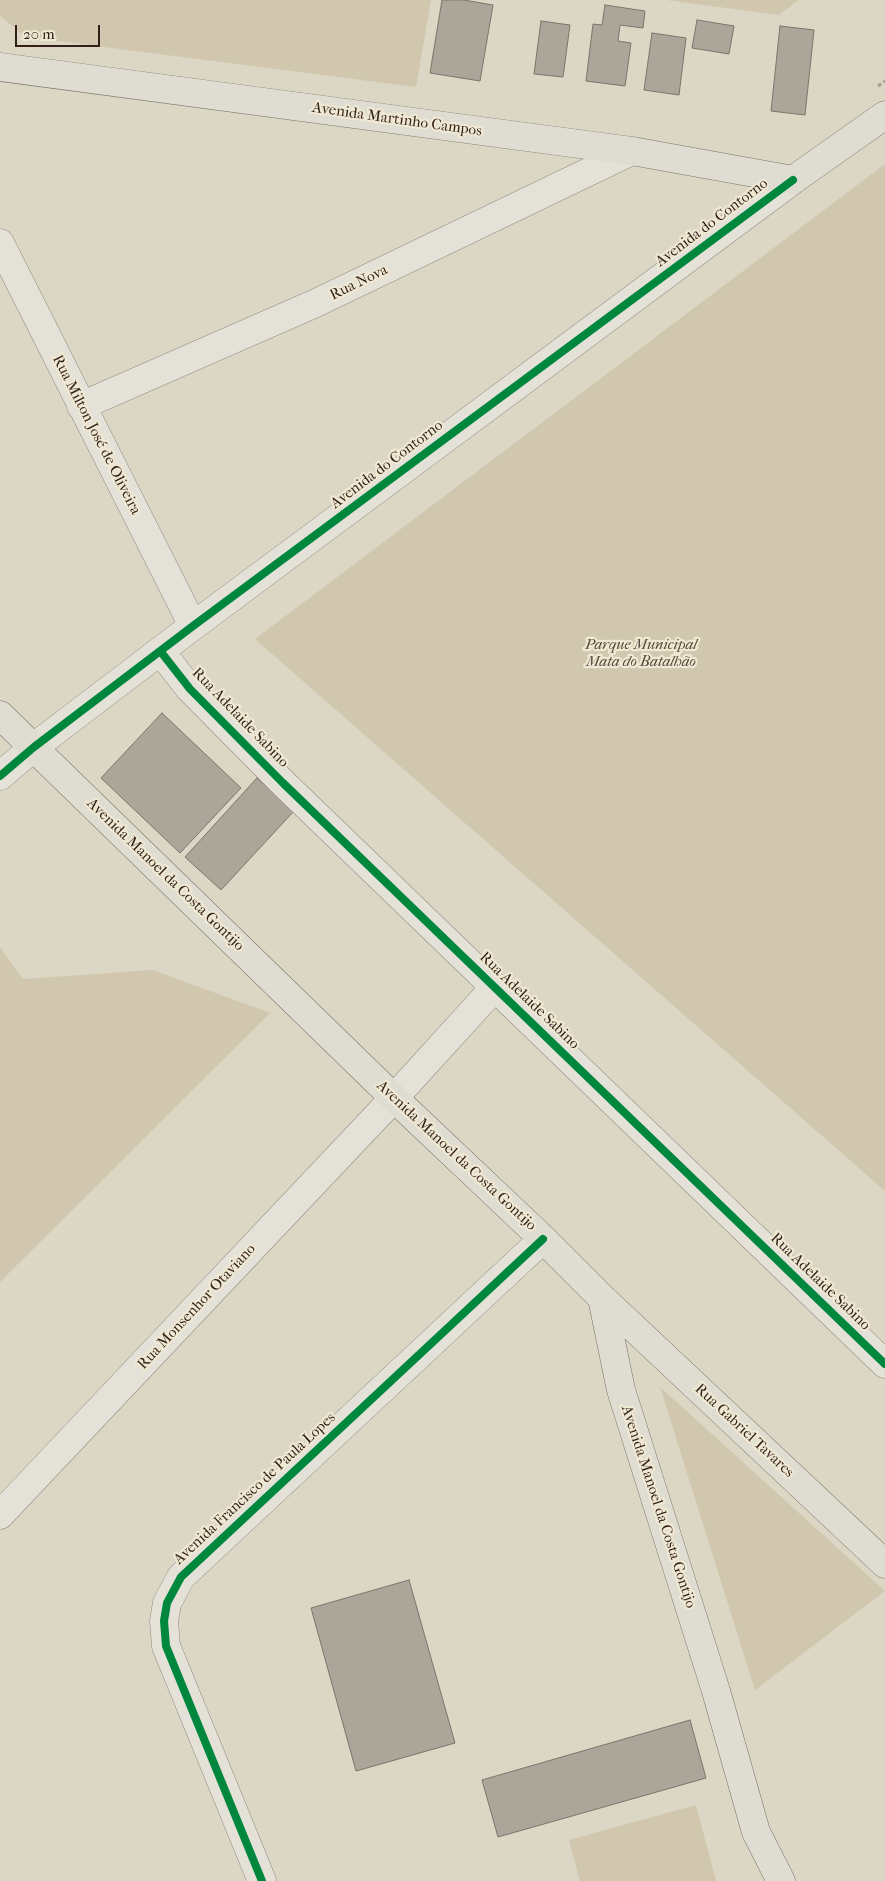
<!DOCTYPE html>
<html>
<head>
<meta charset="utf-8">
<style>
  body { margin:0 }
  #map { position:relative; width:885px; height:1881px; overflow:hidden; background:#dcd6c4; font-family:"IM FELL French Canon",serif }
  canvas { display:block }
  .scale { position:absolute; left:15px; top:25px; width:85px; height:22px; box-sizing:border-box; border:2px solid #311f18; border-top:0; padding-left:6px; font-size:15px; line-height:18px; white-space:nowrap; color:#311f18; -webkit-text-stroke:4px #efe8d2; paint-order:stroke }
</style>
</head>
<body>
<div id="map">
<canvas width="885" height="1881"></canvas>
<div class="scale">20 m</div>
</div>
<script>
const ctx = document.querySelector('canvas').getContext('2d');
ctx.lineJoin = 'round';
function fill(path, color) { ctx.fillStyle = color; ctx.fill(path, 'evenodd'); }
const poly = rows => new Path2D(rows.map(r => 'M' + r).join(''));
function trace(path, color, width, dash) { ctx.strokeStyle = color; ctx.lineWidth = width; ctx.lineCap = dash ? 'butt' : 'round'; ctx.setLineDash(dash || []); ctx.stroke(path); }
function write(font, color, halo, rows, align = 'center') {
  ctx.font = font + ' "IM FELL French Canon",serif'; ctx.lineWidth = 4.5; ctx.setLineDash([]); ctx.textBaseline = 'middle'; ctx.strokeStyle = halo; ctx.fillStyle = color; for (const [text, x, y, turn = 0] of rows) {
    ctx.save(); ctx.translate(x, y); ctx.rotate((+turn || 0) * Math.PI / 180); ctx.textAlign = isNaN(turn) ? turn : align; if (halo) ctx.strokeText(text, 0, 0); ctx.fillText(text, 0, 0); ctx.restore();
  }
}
fill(poly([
  [0,0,431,0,416,87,26,37,0,16],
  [666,0,799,0,779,15],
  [885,164,885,1191,255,639],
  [0,947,23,979,153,970,270,1013,0,1282],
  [660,1387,885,1591,755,1690],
  [696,1805,716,1881,580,1881,569,1840]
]), '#d1c7af');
const building = poly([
  [442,0,464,0,493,5,480,81,430,73,442,0],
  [605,5,645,11,643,28,620,25,618,41,631,43,625,86,586,81,593,24,602,25,605,5],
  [697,20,734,26,729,54,692,48,697,20],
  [541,21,570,25,563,77,534,74,541,21],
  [780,26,814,30,805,115,771,111,780,26],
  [652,33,686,38,679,95,644,90,652,33],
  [162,713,241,788,180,853,101,778,162,713],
  [257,778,294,811,221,890,185,857,257,778],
  [409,1580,455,1743,356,1771,311,1608,409,1580],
  [690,1720,706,1778,498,1837,482,1780,690,1720]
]);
fill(building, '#aca69a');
trace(building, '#7a746a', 1);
const minor = poly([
  [0,243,193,626],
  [81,406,316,303,632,151],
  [161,652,190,689,283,783,885,1364],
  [0,776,34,747,193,626,793,180],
  [0,1515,394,1098,495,987],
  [262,1881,166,1646,164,1621,167,1603,181,1577,543,1239]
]);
const major = poly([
  [0,67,632,151,793,180,885,115],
  [0,715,394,1098,543,1239,602,1298,885,1564],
  [602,1298,621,1390,716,1691,756,1832,781,1881]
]);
trace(minor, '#918c81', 29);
trace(major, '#7a746a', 29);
trace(poly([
  [878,86,885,81]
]), '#a4a099', 3, [4, 2.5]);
trace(minor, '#e4e1d8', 28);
trace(major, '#dfdcd2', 28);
trace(poly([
  [161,652,190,689,283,783,885,1364],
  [0,776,34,747,193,626,793,180],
  [262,1881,166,1646,164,1621,167,1603,181,1577,543,1239]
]), '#00873e', 8);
write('15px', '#311f18', '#efe8d2', [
  ["Avenida Martinho Campos",397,120,8],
  ["Avenida do Contorno",712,223,-37],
  ["Rua Nova",359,283,-26],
  ["Rua Milton José de Oliveira",96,435,63],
  ["Avenida do Contorno",387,465,-37],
  ["Rua Adelaide Sabino",240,718,46],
  ["Avenida Manoel da Costa Gontijo",165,875,44],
  ["Rua Adelaide Sabino",529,1001,44],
  ["Avenida Manoel da Costa Gontijo",456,1156,43],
  ["Rua Adelaide Sabino",820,1282,44],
  ["Rua Monsenhor Otaviano",197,1307,-47],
  ["Rua Gabriel Tavares",744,1431,43],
  ["Avenida Francisco de Paula Lopes",255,1489,-43],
  ["Avenida Manoel da Costa Gontijo",658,1507,72]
]);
write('italic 15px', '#57463a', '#efe8d2', [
  ["Parque Municipal",641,645],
  ["Mata do Batalhão",641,662]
]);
</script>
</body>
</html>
